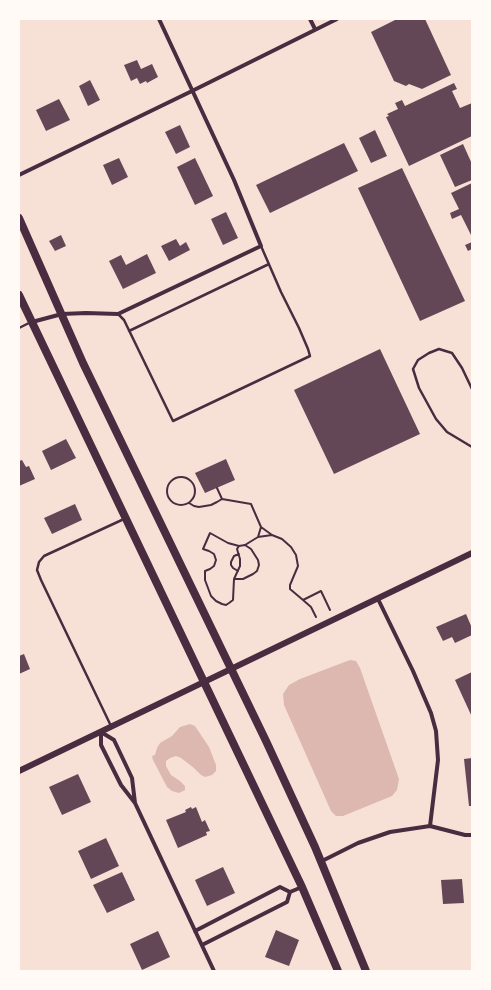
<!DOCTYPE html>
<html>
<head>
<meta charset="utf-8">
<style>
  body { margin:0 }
  #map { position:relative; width:491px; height:990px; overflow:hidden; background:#f7e1d7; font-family:Mulish,sans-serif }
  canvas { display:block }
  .frame { position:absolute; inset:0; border:20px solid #fffaf5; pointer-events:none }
</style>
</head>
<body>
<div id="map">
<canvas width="491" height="990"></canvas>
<div class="frame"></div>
</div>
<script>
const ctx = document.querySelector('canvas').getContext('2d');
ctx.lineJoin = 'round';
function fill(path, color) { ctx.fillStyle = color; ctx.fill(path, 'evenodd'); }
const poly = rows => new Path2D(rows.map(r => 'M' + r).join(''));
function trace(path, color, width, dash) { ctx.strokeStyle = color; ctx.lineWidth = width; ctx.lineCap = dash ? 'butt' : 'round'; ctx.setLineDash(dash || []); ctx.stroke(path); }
fill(poly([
  [350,660,356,661,360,668,399,779,397,790,392,796,343,816,336,816,331,811,284,705,283,694,289,685,300,679],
  [190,724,195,726,209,747,216,765,216,771,212,775,205,777,201,775,194,768,181,758,176,756,170,758,166,761,166,766,171,775,180,781,185,786,185,790,179,793,172,791,167,787,153,760,152,756,155,755,157,748,160,743,172,736,180,727]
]), '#dcb8b0');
fill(poly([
  [397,19,425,19,451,75,422,89,409,84,406,86,394,81,371,32],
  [137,60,141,69,152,64,158,77,147,83,146,81,140,84,137,78,131,81,124,65],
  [90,80,100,100,88,106,79,86],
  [454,83,457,89,452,91,460,108,472,103,472,136,409,166,386,117,389,116,387,114,398,109,395,103,402,100,405,106],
  [59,99,70,120,46,131,36,110],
  [180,125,190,147,176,154,165,132],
  [375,130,387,156,371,163,359,138],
  [344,143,358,171,270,213,256,185],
  [463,144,472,164,472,180,455,187,440,155],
  [119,158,128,177,112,185,103,165],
  [195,158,213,196,195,205,177,167],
  [402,168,465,301,420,321,358,188],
  [472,183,472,237,461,215,452,219,450,213,459,209,451,193],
  [226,212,238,238,223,245,211,219],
  [61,235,66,246,55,251,49,241],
  [176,239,180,246,186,242,190,250,169,261,161,246],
  [472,242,472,249,468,251,465,245],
  [147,254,156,273,123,289,109,261,121,255,126,265],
  [380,349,420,434,334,474,294,390],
  [66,439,76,458,51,470,42,451],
  [226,459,235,480,205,493,195,473],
  [22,460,26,467,29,466,35,479,19,486,19,461],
  [75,504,82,520,52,534,44,518],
  [466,614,472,628,472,635,455,643,452,637,443,641,436,627],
  [24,654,30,669,19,674,19,656],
  [472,672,472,717,455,680],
  [472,758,472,806,469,806,464,759],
  [78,774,91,802,62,815,49,787],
  [191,807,192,809,196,807,202,822,205,820,210,831,206,832,207,835,178,848,166,820,186,812,185,810],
  [106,838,119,866,91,879,78,851],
  [223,867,235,893,207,906,195,880],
  [122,872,135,900,107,913,93,885],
  [462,879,464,903,443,904,441,880],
  [276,930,299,940,289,966,265,957],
  [158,931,170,957,142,970,130,944]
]), '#644757');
trace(poly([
  '167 491a14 14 0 1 1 28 0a14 14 0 1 1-28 0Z',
  [222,499,251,504,261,527,258,537,245,545,239,546,228,543,210,533,203,549,209,551,214,554,216,560,214,566,210,569,205,571,205,580,211,596,216,601,222,604,226,605,229,603,233,600,234,579,243,579,253,574,257,571,259,565,258,560,251,549,245,545],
  [189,503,194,506,199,507,211,505,217,502,222,499,217,488],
  [272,535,282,539,291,547,296,555,298,566,290,585,290,589,303,600,321,591,330,610],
  [258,537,272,535,261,527],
  [238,571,233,568,231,565,231,562,234,556,239,554],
  [234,579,240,566,240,559,237,549,239,546],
  [303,600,311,607,316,617]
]), '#4a2c40', 2);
trace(poly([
  [118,314,124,320,173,421,310,356,308,349,299,328,281,292,261,246],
  [19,328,31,322],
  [129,331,269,264],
  [472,389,462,368,452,353,439,349,429,353,418,360,413,369,419,388,436,419,447,432,472,447],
  [111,726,41,580,37,570,39,562,44,556,124,519]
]), '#4a2c40', 2.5);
trace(poly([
  [310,19,315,29],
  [19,175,192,91,337,19],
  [32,322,62,314,86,313,118,314,261,246,234,180,159,19],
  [378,599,413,671,431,713,436,731,438,760,430,826],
  [101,732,101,745,121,785,135,803,214,971],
  [101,732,114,740,132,778,135,803],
  [322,861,358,843,390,832,430,826,465,835,472,835],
  [195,931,280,887,290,892,302,887],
  [202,945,287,902,290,892]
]), '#4a2c40', 4);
trace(poly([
  [19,771,472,553]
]), '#4a2c40', 6);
trace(poly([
  [19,218,83,363,266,741,315,847,366,971],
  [19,295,302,887,338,971]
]), '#4a2c40', 8);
</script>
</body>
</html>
